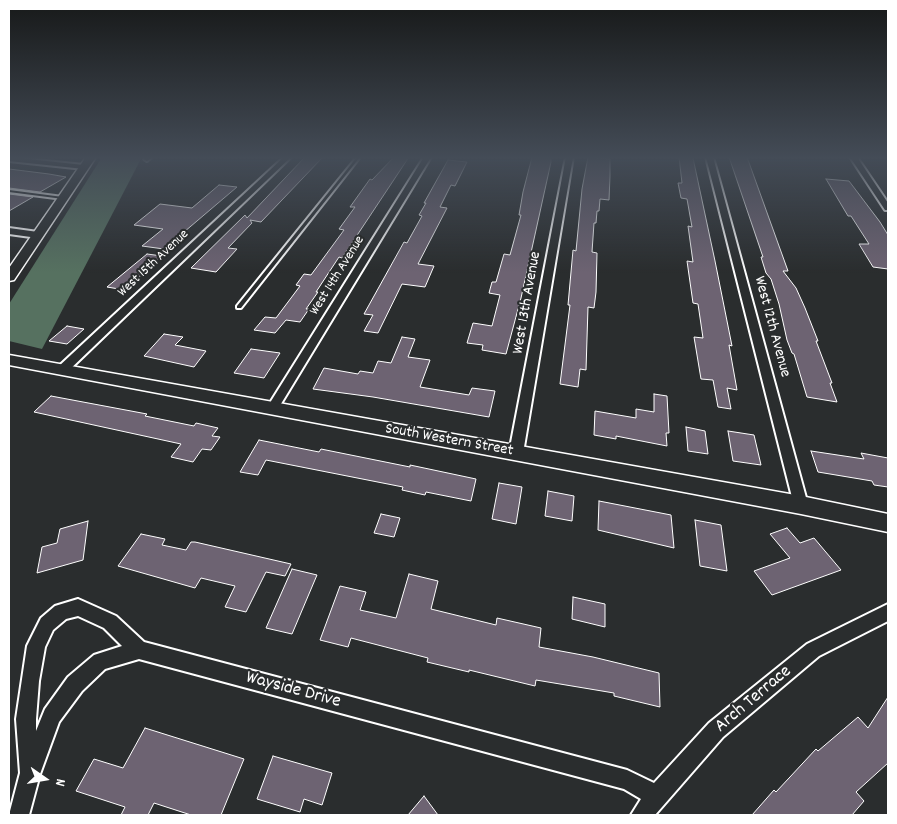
<!DOCTYPE html>
<html>
<head>
<meta charset="utf-8">
<style>
  body { margin:0 }
  #map { position:relative; width:897px; height:824px; overflow:hidden; background:#2a2d2e; font-family:Dekko,sans-serif }
  canvas { display:block }
  .frame { position:absolute; inset:0; border:10px solid #fff; pointer-events:none }
  .north { position:absolute; left:20px; top:754px; width:50px; height:50px; -webkit-text-stroke:4px #2a2d2e; paint-order:stroke; rotate:103deg; font-size:14px; font-weight:700; line-height:20px; text-align:center; color:#fff }
  .north::after { content:''; display:block; margin:auto; width:18px; height:22px; background:#fff; clip-path:polygon(50% 0,100% 100%,50% 72%,0 100%) }
</style>
</head>
<body>
<div id="map">
<canvas width="897" height="824"></canvas>
<div class="frame"></div>
<div class="north">N</div>
</div>
<script>
const ctx = document.querySelector('canvas').getContext('2d');
ctx.lineJoin = 'round';
function fill(path, color) { ctx.fillStyle = color; ctx.fill(path, 'evenodd'); }
const poly = rows => new Path2D(rows.map(r => 'M' + r).join(''));
function trace(path, color, width, dash) { ctx.strokeStyle = color; ctx.lineWidth = width; ctx.lineCap = dash ? 'butt' : 'round'; ctx.setLineDash(dash || []); ctx.stroke(path); }
function write(font, color, halo, rows, align = 'center') {
  ctx.font = font + ' Dekko,sans-serif'; ctx.lineWidth = 4.5; ctx.setLineDash([]); ctx.textBaseline = 'middle'; ctx.strokeStyle = halo; ctx.fillStyle = color; for (const [text, x, y, turn = 0] of rows) {
    ctx.save(); ctx.translate(x, y); ctx.rotate((+turn || 0) * Math.PI / 180); ctx.textAlign = isNaN(turn) ? turn : align; if (halo) ctx.strokeText(text, 0, 0); ctx.fillText(text, 0, 0); ctx.restore();
  }
}
fill(poly([
  [102,157,142,157,42,349,9,341,9,304]
]), '#567160');
const building = poly([
  [305,157,323,157,261,222,250,220,252,223,228,248,237,249,216,272,191,268,245,215,247,218,305,157],
  [394,157,409,157,342,258,339,257,316,292,318,292,306,309,309,309,300,322,286,320,275,333,254,330,265,317,276,318,300,286,296,285,304,274,311,275,344,230,339,229,355,207,350,207,370,179,372,180,394,157],
  [532,157,551,157,551,162,521,298,506,354,482,350,483,345,467,343,473,323,492,326,500,295,489,293,492,282,496,282,504,254,510,255,521,215,519,215,523,192,532,157],
  [588,157,610,159,610,176,609,200,600,199,599,211,597,211,596,223,594,223,592,252,597,253,596,292,594,308,588,307,586,370,580,369,578,387,560,384,570,305,568,305,573,250,576,251,582,189,588,157],
  [679,157,693,158,715,261,732,346,729,345,737,390,727,388,731,409,718,407,713,380,701,379,694,337,703,338,698,304,693,303,687,261,693,262,688,226,692,227,687,199,681,198,678,183,682,183,679,157],
  [729,157,747,157,788,271,783,271,796,288,805,308,818,341,816,341,832,383,830,383,837,402,807,397,794,354,792,353,787,340,779,304,771,279,766,273,761,257,763,257,729,157],
  [448,160,467,162,455,186,451,185,440,207,447,208,418,264,434,266,425,287,402,284,378,333,364,331,373,315,364,314,404,242,407,243,422,216,419,215,426,203,424,203,448,160],
  [9,169,49,174,66,177,40,192,9,188,9,169],
  [826,179,849,181,880,222,888,235,888,269,873,267,859,244,869,244,851,216,848,216,826,179],
  [219,185,237,187,164,249,142,246,163,229,134,225,160,204,192,208,219,185],
  [9,194,33,197,9,211,9,194],
  [147,254,162,256,125,290,107,287,147,254],
  [67,326,84,329,67,344,49,341,67,326],
  [164,334,183,337,175,345,206,351,194,367,144,356,164,334],
  [402,337,415,339,408,357,430,360,420,387,469,395,472,388,495,391,489,417,373,397,313,389,324,368,358,374,360,371,373,373,378,361,391,363,402,337],
  [251,349,280,353,264,378,234,373,251,349],
  [654,394,667,396,669,433,666,433,667,446,616,436,616,439,594,435,595,411,636,418,636,409,654,412,654,394],
  [51,396,147,414,145,416,194,426,196,423,218,428,212,436,220,437,211,450,202,449,193,462,171,457,181,444,34,412,51,396],
  [686,427,705,431,708,454,688,451,686,427],
  [728,431,754,435,761,465,733,461,728,431],
  [259,440,319,452,321,449,410,467,410,465,476,479,471,501,426,492,425,495,402,490,403,487,266,460,258,475,240,472,259,440],
  [811,451,864,459,861,453,888,458,888,487,874,485,872,481,818,472,811,451],
  [499,483,522,487,516,524,492,519,499,483],
  [548,491,574,496,572,521,545,516,548,491],
  [599,501,671,515,674,548,598,530,599,501],
  [381,514,400,518,394,537,374,533,381,514],
  [695,520,721,525,727,571,700,566,695,520],
  [88,521,83,560,37,573,42,547,57,543,60,529,88,521],
  [787,528,800,543,814,538,841,570,772,595,754,571,790,558,770,534,787,528],
  [141,534,165,539,162,545,186,550,191,542,195,542,291,564,285,576,266,572,246,612,225,607,235,586,201,578,195,588,118,566,141,534],
  [292,569,317,575,292,634,266,628,292,569],
  [409,574,438,581,431,609,496,625,497,618,541,628,539,647,593,657,659,673,660,707,614,696,614,693,536,680,535,686,469,670,469,672,427,662,428,658,351,638,348,647,320,640,340,586,366,592,360,610,396,618,409,574],
  [573,597,605,604,605,627,572,619,573,597],
  [888,697,888,763,856,792,864,801,852,815,752,815,774,790,776,792,816,749,818,751,858,717,868,728,888,697],
  [145,728,244,759,221,815,191,815,154,803,148,815,121,815,125,807,76,791,94,759,123,768,145,728],
  [273,756,332,773,322,805,304,799,300,812,257,799,273,756],
  [424,796,438,815,408,815,424,796]
]);
fill(building, '#6d6372');
trace(building, '#fff', 1);
const service = poly([
  [357,157,360,157,241,308,237,308,237,306,357,157],
  [9,190,63,197,65,198,63,199,9,192,9,190]
]);
const minor = poly([
  [9,157,84,165,88,167,84,169,9,161,9,157],
  [145,157,152,157,147,161,144,159,145,157],
  [284,157,291,157,66,373,58,373,56,370,58,367,284,157],
  [424,157,431,157,276,412,268,412,266,409,268,406,424,157],
  [566,157,573,157,523,453,521,457,516,458,511,457,509,453,566,157],
  [706,157,713,157,808,505,806,510,801,511,796,510,794,505,706,157],
  [850,157,857,157,888,203,888,210,885,210,850,157],
  [9,228,38,232,42,235,38,238,9,234,9,228],
  [78,599,116,616,144,642,627,770,654,783,709,723,807,644,888,604,888,621,819,656,723,737,655,815,631,815,641,799,624,789,139,659,105,669,82,691,59,722,40,774,29,815,9,815,20,773,16,719,27,646,41,618,55,606,78,599],
  [78,616,104,628,122,646,94,655,68,677,45,709,36,731,36,719,39,681,45,647,53,630,66,619,78,616]
]);
const secondary = poly([
  [86,157,96,157,14,280,9,281,9,268,86,157],
  [9,355,801,496,888,514,888,532,801,514,9,365,9,355]
]);
trace(service, '#fff', 4);
trace(minor, '#fff', 4);
trace(secondary, '#fff', 3);
fill(service, '#2a2d2e');
fill(minor, '#2a2d2e');
fill(secondary, '#2a2d2e');
const sky = ctx.createLinearGradient(0, 0, 0, 273);
sky.addColorStop(0, '#171919');
sky.addColorStop(0.58, '#444c57');
sky.addColorStop(1, '#444c5700');
ctx.fillStyle = sky;
ctx.fillRect(0, 0, 897, 273);
write('14px', '#fff', '#2a2d2e', [
  ["West 15th Avenue",154,264,-43],
  ["West 14th Avenue",338,276,-58]
]);
write('16px', '#fff', '#2a2d2e', [
  ["West 13th Avenue",528,303,-80],
  ["West 12th Avenue",771,327,75],
  ["South Western Street",449,441,10]
]);
write('19px', '#fff', '#2a2d2e', [
  ["Wayside Drive",293,691,15],
  ["Arch Terrace",754,700,-40]
]);
</script>
</body>
</html>
